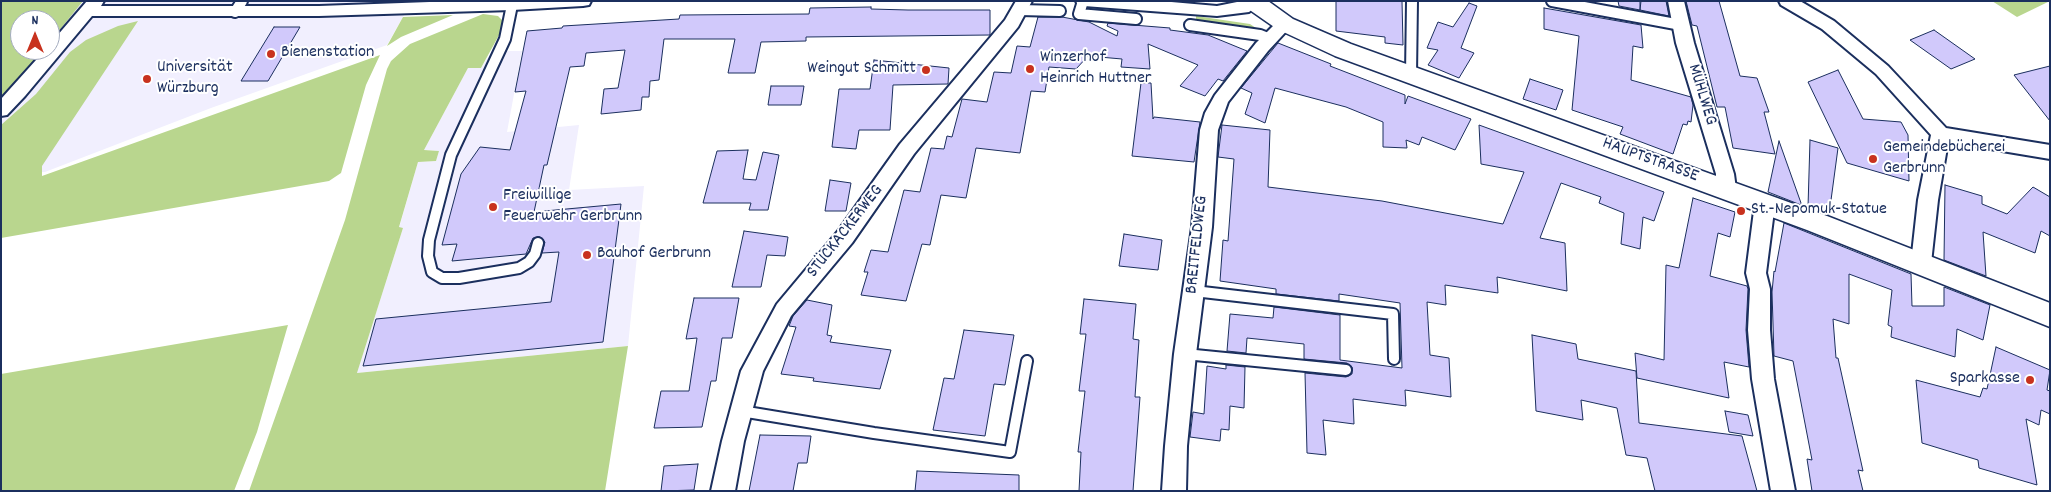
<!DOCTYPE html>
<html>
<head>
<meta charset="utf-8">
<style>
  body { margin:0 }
  #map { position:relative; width:2051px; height:492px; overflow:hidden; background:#fff; font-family:Dekko,sans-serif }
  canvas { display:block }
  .frame { position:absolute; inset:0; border:2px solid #1b2f5e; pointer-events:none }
  .north { position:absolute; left:10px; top:10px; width:50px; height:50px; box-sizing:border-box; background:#fff; border:1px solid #a4acbf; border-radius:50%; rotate:0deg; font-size:14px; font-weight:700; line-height:20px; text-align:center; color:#1b2f5e }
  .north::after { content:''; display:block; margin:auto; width:18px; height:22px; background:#c8321e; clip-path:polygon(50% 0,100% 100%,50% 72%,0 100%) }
</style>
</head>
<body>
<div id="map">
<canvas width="2051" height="492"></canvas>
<div class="frame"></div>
<div class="north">N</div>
</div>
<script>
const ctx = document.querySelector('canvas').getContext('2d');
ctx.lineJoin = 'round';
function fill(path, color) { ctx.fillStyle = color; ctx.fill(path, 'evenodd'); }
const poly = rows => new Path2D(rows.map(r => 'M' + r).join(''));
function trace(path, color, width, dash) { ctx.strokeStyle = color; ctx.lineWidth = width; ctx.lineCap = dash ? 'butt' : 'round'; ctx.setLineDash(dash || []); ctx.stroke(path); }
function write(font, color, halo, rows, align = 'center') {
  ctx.font = font + ' Dekko,sans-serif'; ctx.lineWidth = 4; ctx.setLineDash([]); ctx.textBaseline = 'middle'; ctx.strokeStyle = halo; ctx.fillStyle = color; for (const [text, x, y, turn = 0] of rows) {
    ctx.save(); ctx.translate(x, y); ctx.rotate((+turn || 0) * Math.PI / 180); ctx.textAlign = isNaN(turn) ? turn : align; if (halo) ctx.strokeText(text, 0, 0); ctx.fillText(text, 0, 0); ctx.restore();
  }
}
fill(poly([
  [1,1,412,1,387,45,211,108,45,172,1,174],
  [20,20,50,20,50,50,20,50],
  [492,51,522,51,507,132,579,125,569,190,644,186,628,346,357,373,403,228,399,228,418,162,436,161,439,151,424,150,468,68,481,68]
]), '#f1effe');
fill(poly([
  [1,1,83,1,50,42,50,20,20,20,20,50,44,50,1,99],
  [1992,1,2050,1,2017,17],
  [483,14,498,16,503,21,504,26,481,68,468,68,424,150,439,151,436,161,418,162,399,227,403,228,357,373,628,346,605,491,249,491,345,220,387,69,391,61,410,44],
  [453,15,401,37,387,46,403,17],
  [1196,16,1250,24,1259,30,1204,23,1196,19],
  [138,21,42,166,42,176,380,55,366,85,341,173,329,181,1,238,1,125,36,94,70,52,86,40,118,26],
  [288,325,257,432,234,491,1,491,1,374]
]), '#b9d68e');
const building = poly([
  [1336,1,1402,1,1403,45,1385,43,1385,37,1336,31,1336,1],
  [1618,1,1640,1,1640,10,1619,6,1618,1],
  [1641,1,1666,1,1669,16,1640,10,1641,1],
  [1686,1,1719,1,1740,76,1757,78,1769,112,1764,112,1775,154,1733,148,1725,107,1717,107,1697,26,1692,25,1686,1],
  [1469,3,1477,6,1461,48,1474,53,1459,78,1428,65,1438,50,1427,48,1438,22,1453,27,1469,3],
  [871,7,871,9,908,10,990,10,990,35,806,37,806,41,761,42,755,73,728,73,735,39,664,39,659,80,650,81,649,97,642,97,641,110,601,114,604,89,618,88,625,50,586,53,584,66,570,67,547,165,544,165,534,212,621,204,603,342,363,366,376,319,551,302,559,252,542,253,545,242,540,237,533,238,526,254,452,261,457,244,442,245,461,174,480,147,510,150,526,91,515,92,527,31,562,28,563,26,679,19,680,15,809,14,810,8,871,7],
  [1544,8,1641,25,1643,48,1633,46,1631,80,1691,97,1693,105,1691,122,1688,121,1687,125,1683,124,1673,154,1620,134,1623,127,1572,110,1579,36,1544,29,1544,8],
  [1038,17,1062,17,1089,22,1117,36,1118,31,1107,26,1108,23,1170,28,1170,30,1208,35,1247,51,1223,81,1218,79,1205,96,1180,86,1198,65,1148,44,1150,69,1121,67,1122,59,1088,56,1076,69,1049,67,1045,92,1031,91,1020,153,976,148,966,198,941,195,930,245,922,244,906,301,861,295,868,272,864,272,871,250,888,252,904,190,920,192,931,148,944,149,947,136,952,137,962,99,987,102,994,72,1011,73,1017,46,1030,47,1038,17],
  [274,27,300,27,268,81,241,81,274,27],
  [1934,30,1975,59,1951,69,1910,40,1934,30],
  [1278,43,1331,64,1330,66,1405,95,1405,104,1408,96,1471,119,1455,150,1422,137,1419,145,1406,140,1407,148,1383,147,1383,122,1346,107,1275,88,1265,123,1245,114,1252,93,1241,88,1278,43],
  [874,60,949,68,948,84,893,85,890,130,859,130,856,149,832,147,839,89,870,89,874,60],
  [2050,66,2050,121,2014,75,2050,66],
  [1838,70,1863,119,1901,122,1908,135,1909,181,1847,163,1808,82,1838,70],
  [1530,79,1563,90,1556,110,1523,99,1530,79],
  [1141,83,1151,83,1153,119,1154,117,1200,122,1194,162,1132,156,1141,83],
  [771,86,804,86,801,105,768,105,771,86],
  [1222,125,1270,130,1268,187,1382,201,1503,224,1524,172,1481,164,1479,125,1664,192,1654,221,1643,217,1640,249,1621,244,1624,213,1599,203,1601,197,1561,183,1540,238,1565,243,1567,291,1497,277,1498,293,1445,285,1446,305,1427,302,1430,355,1449,358,1451,397,1405,390,1406,406,1353,399,1354,424,1323,420,1326,455,1307,453,1305,373,1346,377,1352,374,1352,367,1347,363,1304,359,1304,344,1247,338,1246,353,1227,351,1230,314,1273,318,1274,307,1340,315,1340,360,1402,368,1400,303,1339,294,1339,301,1276,294,1276,289,1220,281,1223,240,1228,241,1234,159,1218,157,1222,125],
  [1810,140,1838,148,1829,215,1808,207,1810,140],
  [1779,141,1801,203,1801,205,1768,192,1779,141],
  [748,150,743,179,756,180,763,152,779,155,768,210,749,210,751,203,703,203,717,151,748,150],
  [830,180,851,183,846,211,825,211,830,180],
  [1945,185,1982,196,1982,204,2007,214,2033,187,2050,197,2050,236,2041,231,2035,253,1983,232,1986,276,1944,260,1945,185],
  [1693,198,1735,212,1730,237,1718,233,1710,276,1747,286,1748,289,1746,330,1749,367,1724,362,1729,398,1637,378,1635,353,1664,360,1666,265,1679,268,1693,198],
  [1784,223,1911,274,1912,306,1944,306,1944,287,1990,305,1983,340,1957,329,1955,357,1891,337,1892,327,1888,325,1892,290,1849,274,1849,324,1833,319,1836,358,1838,358,1863,471,1858,470,1863,491,1812,491,1807,459,1812,460,1793,361,1774,356,1772,292,1774,271,1775,272,1784,223],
  [744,231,788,237,785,256,767,255,761,287,732,287,744,231],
  [1124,234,1162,240,1158,270,1119,266,1124,234],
  [694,298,739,298,732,338,722,338,716,381,711,381,702,427,654,428,661,391,689,391,697,338,686,339,694,298],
  [1084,299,1136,304,1133,339,1139,340,1135,397,1140,397,1133,491,1079,491,1081,452,1078,452,1085,391,1079,391,1086,334,1080,334,1084,299],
  [807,300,832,305,827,335,832,336,830,342,891,350,880,389,813,381,814,378,781,374,796,327,789,326,793,316,807,300],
  [964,330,1014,335,1005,385,994,384,985,436,933,430,944,378,954,379,964,330],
  [1532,335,1576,344,1578,359,1636,371,1639,423,1742,436,1757,491,1655,491,1647,458,1626,455,1617,408,1581,400,1583,420,1536,411,1532,335],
  [1996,347,2050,370,2047,390,2050,391,2050,414,2041,410,2039,425,2026,419,2037,485,1979,468,1978,460,1922,443,1916,380,1980,397,1983,388,1987,389,1996,347],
  [1226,365,1245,367,1244,408,1230,406,1229,430,1221,429,1220,441,1190,437,1193,412,1204,414,1207,366,1226,369,1226,365],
  [1725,411,1748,415,1753,436,1729,432,1725,411],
  [760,435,811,436,807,463,798,463,793,491,749,491,760,435],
  [698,464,694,490,661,491,664,466,698,464],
  [917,471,1019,475,1019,491,915,491,917,471]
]);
fill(building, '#d1c9fb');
trace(building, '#1b2f5e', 1);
const lane = poly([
  [1083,1,1079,14,1136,19],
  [1552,1,1681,25],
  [512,5,505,39,451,155,429,240,428,256,432,272,442,278,459,278,519,268,529,262,535,254,538,243],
  [1020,10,1060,11],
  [235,12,242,1],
  [1190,25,1260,35,1270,39],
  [1411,75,1412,1],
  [1194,291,1393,314,1394,359],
  [1185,354,1346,370],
  [741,411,874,433,1010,452,1027,361]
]);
const street = poly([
  [87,1,104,1,101,6,319,6,457,1,591,1,589,5,583,6,512,10,319,16,92,16,25,96,7,115,1,116,1,99,45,50,50,50,50,44,87,1],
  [1016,1,1032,1,1018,27,914,154,852,243,791,316,763,371,744,441,735,491,711,491,722,441,741,371,777,304,838,231,900,144,1005,20,1016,1],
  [1076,1,1160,1,1217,6,1242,1,1261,2,1249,12,1217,16,1084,6,1078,5,1076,1],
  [1668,1,1684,1,1694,43,1734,174,1736,189,1733,194,1726,196,1719,194,1716,189,1716,174,1676,43,1668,1],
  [1779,1,1800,1,1834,21,1888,66,1946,128,2050,145,2050,159,1948,142,1938,200,1931,263,1928,269,1921,271,1914,269,1911,263,1918,200,1931,135,1876,74,1822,29,1781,5,1779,1],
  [1285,18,1291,20,1293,24,1268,51,1228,102,1218,130,1212,227,1196,354,1187,446,1186,491,1162,491,1165,446,1174,354,1192,227,1200,130,1205,113,1215,95,1256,43,1279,20,1285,18],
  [1765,196,1772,198,1775,203,1766,273,1770,289,1770,330,1774,379,1795,491,1771,491,1752,379,1748,330,1750,289,1746,273,1755,203,1758,198,1765,196]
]);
const secondary = poly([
  [1241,1,1268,1,1293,19,1351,44,1827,216,2050,303,2050,327,1807,230,1335,56,1277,29,1244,6,1241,1]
]);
trace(lane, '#1b2f5e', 14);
trace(street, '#1b2f5e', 4);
trace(secondary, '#1b2f5e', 3);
trace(lane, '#fff', 10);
fill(street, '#fff');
fill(secondary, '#fff');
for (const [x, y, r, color] of [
  [271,54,5,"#c8321e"],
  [1030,69,5,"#c8321e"],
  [926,70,5,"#c8321e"],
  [147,79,5,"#c8321e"],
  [1873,159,5,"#c8321e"],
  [493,207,5,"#c8321e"],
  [1741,211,5,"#c8321e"],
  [587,255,5,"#c8321e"],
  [2030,380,5,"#c8321e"]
]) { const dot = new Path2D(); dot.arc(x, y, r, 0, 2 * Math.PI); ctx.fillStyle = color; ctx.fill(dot); trace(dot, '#fff', 2); }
write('18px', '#1b2f5e', '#fff', [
  ["Bienenstation",281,54],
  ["Winzerhof",1040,59],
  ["Heinrich Huttner",1040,80],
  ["Universität",157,69],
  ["Würzburg",157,90],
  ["Weingut Schmitt",916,70,"right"],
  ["Gemeindebücherei",1883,149],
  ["Gerbrunn",1883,170],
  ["Freiwillige",503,197],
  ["Feuerwehr Gerbrunn",503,218],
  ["St.-Nepomuk-Statue",1751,211],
  ["Bauhof Gerbrunn",597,255],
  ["Sparkasse",2020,380,"right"]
], 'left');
write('18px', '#1b2f5e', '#fff', [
  ["MÜHLWEG",1701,95,73],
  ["HAUPTSTRASSE",1650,161,20],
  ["STÜCKACKERWEG",846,232,-52],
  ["BREITFELDWEG",1198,245,-84]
]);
</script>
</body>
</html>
